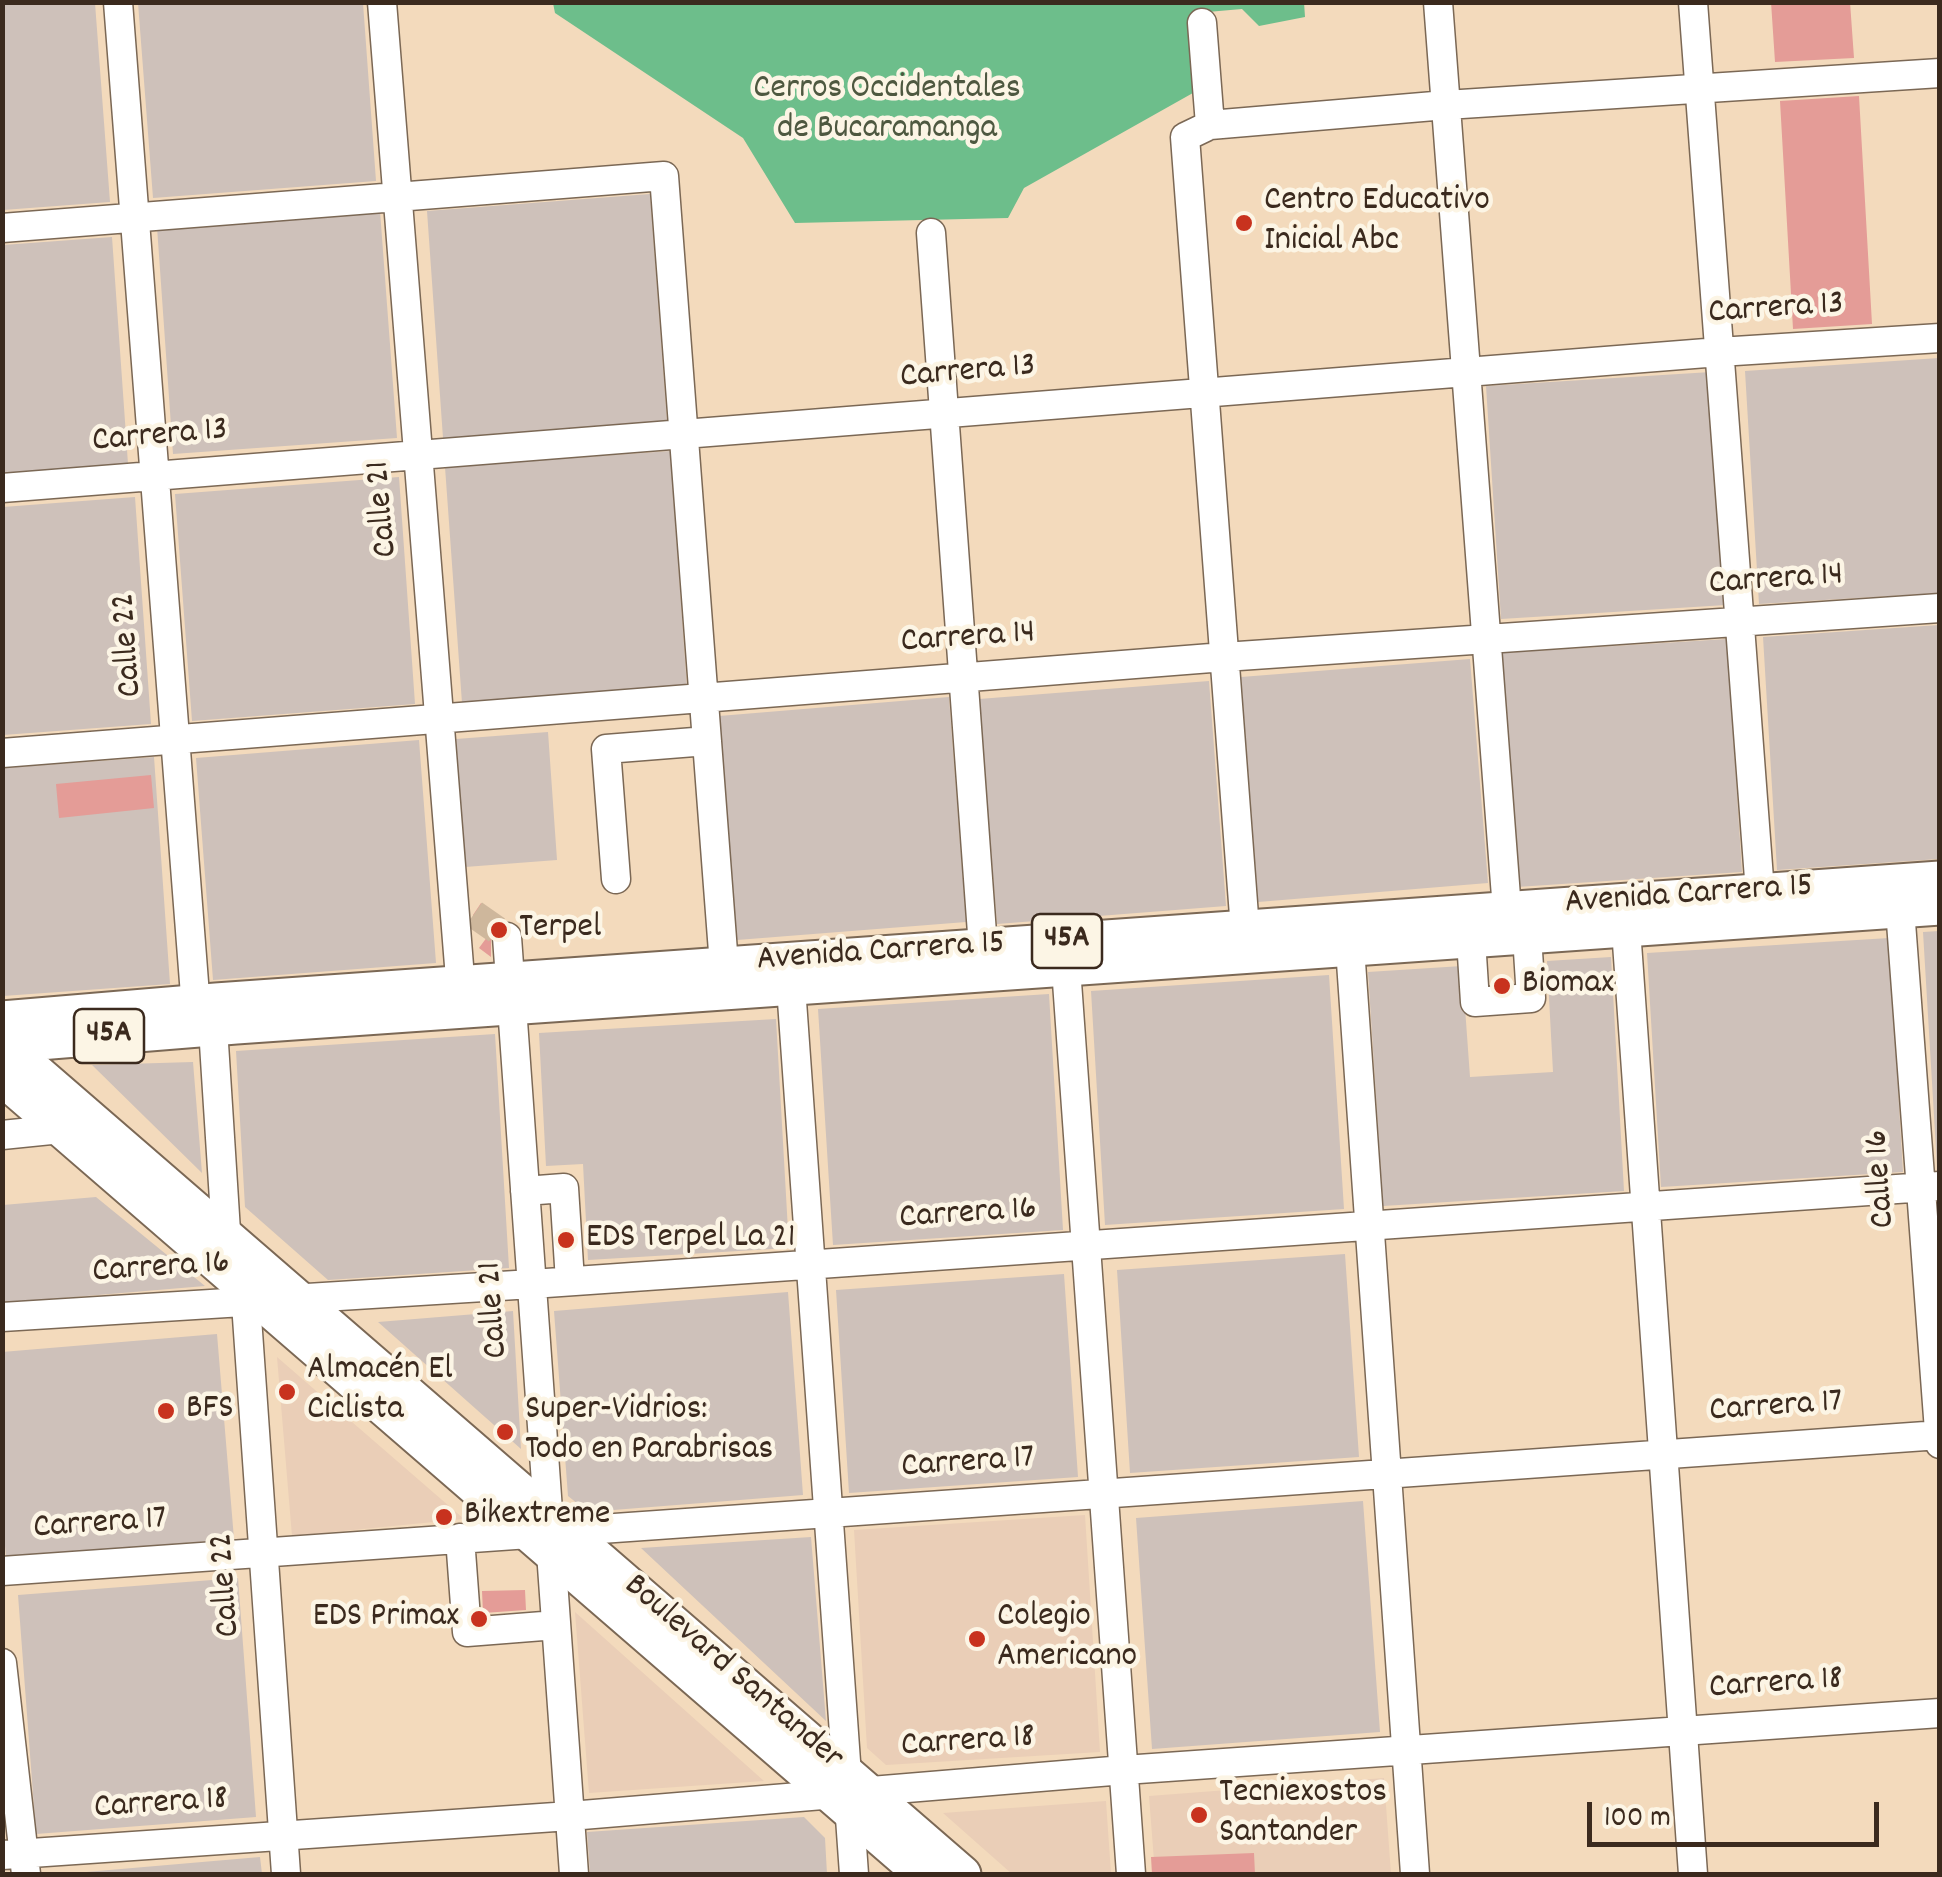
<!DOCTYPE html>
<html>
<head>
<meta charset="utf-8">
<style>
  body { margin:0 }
  #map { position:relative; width:1942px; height:1877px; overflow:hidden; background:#f3dabc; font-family:Dekko,sans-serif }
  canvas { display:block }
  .frame { position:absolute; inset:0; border:5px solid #3b2a1e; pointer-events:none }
  .scale { position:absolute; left:1587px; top:1802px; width:292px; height:45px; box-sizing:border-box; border:5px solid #3b2a1e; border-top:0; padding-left:12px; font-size:30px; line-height:35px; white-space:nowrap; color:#3b2a1e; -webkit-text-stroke:8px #fcf5e5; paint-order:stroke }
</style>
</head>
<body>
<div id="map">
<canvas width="1942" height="1877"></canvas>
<div class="frame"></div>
<div class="scale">100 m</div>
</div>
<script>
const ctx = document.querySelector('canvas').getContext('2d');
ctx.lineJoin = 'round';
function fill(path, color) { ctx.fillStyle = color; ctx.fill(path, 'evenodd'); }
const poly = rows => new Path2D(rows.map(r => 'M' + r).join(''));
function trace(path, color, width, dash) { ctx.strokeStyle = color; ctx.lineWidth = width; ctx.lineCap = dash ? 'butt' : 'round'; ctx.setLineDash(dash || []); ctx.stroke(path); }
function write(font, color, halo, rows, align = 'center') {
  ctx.font = font + ' Dekko,sans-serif'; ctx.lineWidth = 9; ctx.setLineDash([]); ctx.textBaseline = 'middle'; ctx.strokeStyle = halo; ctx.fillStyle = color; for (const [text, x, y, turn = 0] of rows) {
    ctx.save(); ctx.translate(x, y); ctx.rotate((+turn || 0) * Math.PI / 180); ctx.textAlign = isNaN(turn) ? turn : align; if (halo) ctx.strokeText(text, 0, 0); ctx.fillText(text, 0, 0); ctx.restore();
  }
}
fill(poly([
  [277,1357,464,1519,292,1536],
  [1085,1515,1100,1752,886,1765,867,1748,854,1530],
  [575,1612,764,1781,589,1793],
  [1384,1778,1391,1874,1155,1874,1149,1796],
  [1106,1801,1111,1874,1012,1874,943,1813]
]), '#eaceb7');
fill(poly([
  [3,2,95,3,110,202,3,210],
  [138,3,363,3,376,181,153,198],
  [650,194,667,421,443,438,427,211],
  [380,211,397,438,173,454,157,227],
  [112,237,128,464,3,473,3,245],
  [1939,358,1939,593,1759,604,1745,371],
  [1711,372,1726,605,1501,619,1486,386],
  [670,451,687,687,462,703,445,467],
  [399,477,415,704,192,721,175,494],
  [135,497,151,724,3,735,3,507],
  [1939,625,1939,859,1777,870,1763,637],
  [1727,639,1742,872,1517,887,1502,653],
  [1470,659,1488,883,1258,902,1241,677],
  [1209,681,1226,906,997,924,979,699],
  [949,697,966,922,737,940,719,716],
  [548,732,557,860,465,867,456,739],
  [419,740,436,963,213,980,196,758],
  [154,757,170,984,3,996,3,768],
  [1939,931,1940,1166,1937,1166,1923,932],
  [1889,938,1903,1172,1661,1187,1647,953],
  [1611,957,1624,1191,1383,1206,1368,972,1462,966,1470,1077,1553,1072,1547,961],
  [1329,975,1344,1209,1105,1225,1091,991],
  [1049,994,1063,1230,833,1245,818,1009],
  [776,1019,789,1248,588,1260,583,1164,546,1166,539,1033],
  [495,1034,509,1268,328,1280,245,1207,236,1051],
  [193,1062,202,1173,92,1065],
  [96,1197,205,1286,3,1303,3,1205],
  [1345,1254,1359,1457,1130,1473,1117,1270],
  [1064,1274,1078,1477,849,1493,836,1290],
  [788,1292,803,1495,588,1512,568,1496,554,1311],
  [513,1311,521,1449,378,1322],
  [217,1334,234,1539,6,1558,2,1509,2,1352],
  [1363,1501,1380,1732,1152,1749,1136,1518],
  [811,1537,826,1721,641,1548],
  [238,1578,256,1817,36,1834,18,1595],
  [804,1817,825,1838,827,1874,590,1874,587,1832],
  [260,1857,262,1874,63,1874]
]), '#cec1ba');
fill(poly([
  [1304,2,1305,17,1259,26,1242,9,1196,13,1200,89,1024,188,1008,218,795,223,743,138,555,13,553,3]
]), '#6dbe8b');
fill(poly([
  [1771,2,1850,2,1854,58,1775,62],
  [1859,96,1872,324,1793,329,1780,101],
  [151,775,154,808,59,818,56,784],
  [481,903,504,920,496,923,491,930,491,957,479,948,490,933,473,921,473,915],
  [525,1590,526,1610,483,1613,482,1591],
  [1254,1853,1255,1874,1152,1874,1151,1857]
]), '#e49c97');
trace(poly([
  [474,914,507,937]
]), '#ceb79c', 28, [28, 14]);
const minor = poly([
  [118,2,195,995,195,1003,213,1028,227,1247],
  [382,2,462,1003],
  [1438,2,1507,910],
  [1693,2,1760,892],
  [1202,23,1210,125],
  [2,228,664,176,724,965],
  [931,233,983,947],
  [2,488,1719,352,1940,338],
  [2,753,1224,657,1940,608],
  [616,879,606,749,707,741],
  [1900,909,1940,1444],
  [1245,929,1185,137,1210,125,1446,105,1940,73],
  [1626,929,1693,1874],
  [507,937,574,1874],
  [1471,940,1475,1002,1531,998,1527,936],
  [1350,948,1415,1874],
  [1066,968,1131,1874],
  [791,987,854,1874],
  [2,1135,61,1129],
  [525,1191,564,1188,570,1281],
  [245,1289,286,1874],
  [2,1317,532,1284,1940,1186],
  [460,1538,467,1632,556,1625],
  [2,1571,1940,1435],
  [2,1663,26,1874],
  [2,1855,570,1816,1124,1770,1940,1713]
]);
const major = poly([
  [2,1019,216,1001,1940,879],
  [2,1042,963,1874],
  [2,1045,236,1026,1940,907],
  [2,1078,922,1874]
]);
trace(minor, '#7b6855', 31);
trace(major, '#7b6855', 39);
trace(minor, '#fff', 28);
trace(major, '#fff', 35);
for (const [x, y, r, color] of [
  [1244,223,10,"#c8321e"],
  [499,930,10,"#c8321e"],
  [1502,986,10,"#c8321e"],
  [566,1240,10,"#c8321e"],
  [287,1392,10,"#c8321e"],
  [166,1411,10,"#c8321e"],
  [505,1432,10,"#c8321e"],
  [444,1517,10,"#c8321e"],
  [479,1619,10,"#c8321e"],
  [977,1639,10,"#c8321e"],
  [1199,1815,10,"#c8321e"]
]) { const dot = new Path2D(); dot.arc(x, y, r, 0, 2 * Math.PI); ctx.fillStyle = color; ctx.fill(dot); trace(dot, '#fcf5e5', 4); }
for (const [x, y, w] of [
  [1067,941,70],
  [109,1036,70]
]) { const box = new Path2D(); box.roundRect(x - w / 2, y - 27, w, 54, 8); ctx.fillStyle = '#fcf5e5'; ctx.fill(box); trace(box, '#3b2a1e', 2.5); }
write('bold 32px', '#3b2a1e', null, [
  ["45A",1067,941],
  ["45A",109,1036]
]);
write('35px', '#4e5840', '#fcf5e5', [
  ["Cerros Occidentales",887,91],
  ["de Bucaramanga",887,131]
]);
write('35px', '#3b2a1e', '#fcf5e5', [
  ["Centro Educativo",1264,203],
  ["Inicial Abc",1264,243],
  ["Terpel",519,930],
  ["Biomax",1522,986],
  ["EDS Terpel La 21",586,1240],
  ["Almacén El",307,1372],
  ["Ciclista",307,1412],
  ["BFS",186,1411],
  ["Super-Vidrios:",525,1412],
  ["Todo en Parabrisas",525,1452],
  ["Bikextreme",464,1517],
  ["EDS Primax",459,1619,"right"],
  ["Colegio",997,1619],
  ["Americano",997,1659],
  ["Tecniexostos",1219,1795],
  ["Santander",1219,1835]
], 'left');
write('35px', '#3b2a1e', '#fcf5e5', [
  ["Carrera 13",1776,311,-4],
  ["Carrera 13",968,374,-5],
  ["Carrera 13",160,438,-5],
  ["Calle 21",385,509,-95],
  ["Carrera 14",1776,582,-4],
  ["Carrera 14",968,640,-4],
  ["Calle 22",130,645,-94],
  ["Avenida Carrera 15",1689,897,-4],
  ["Avenida Carrera 15",881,954,-4],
  ["Calle 16",1883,1179,-94],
  ["Carrera 16",968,1216,-4],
  ["Carrera 16",161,1270,-4],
  ["Calle 21",496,1310,-94],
  ["Carrera 17",1776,1409,-4],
  ["Carrera 17",968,1465,-4],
  ["Carrera 17",100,1526,-4],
  ["Calle 22",228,1585,-94],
  ["Boulevard Santander",732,1674,41],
  ["Carrera 18",1776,1686,-4],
  ["Carrera 18",968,1744,-4],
  ["Carrera 18",161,1806,-4]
]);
</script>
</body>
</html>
